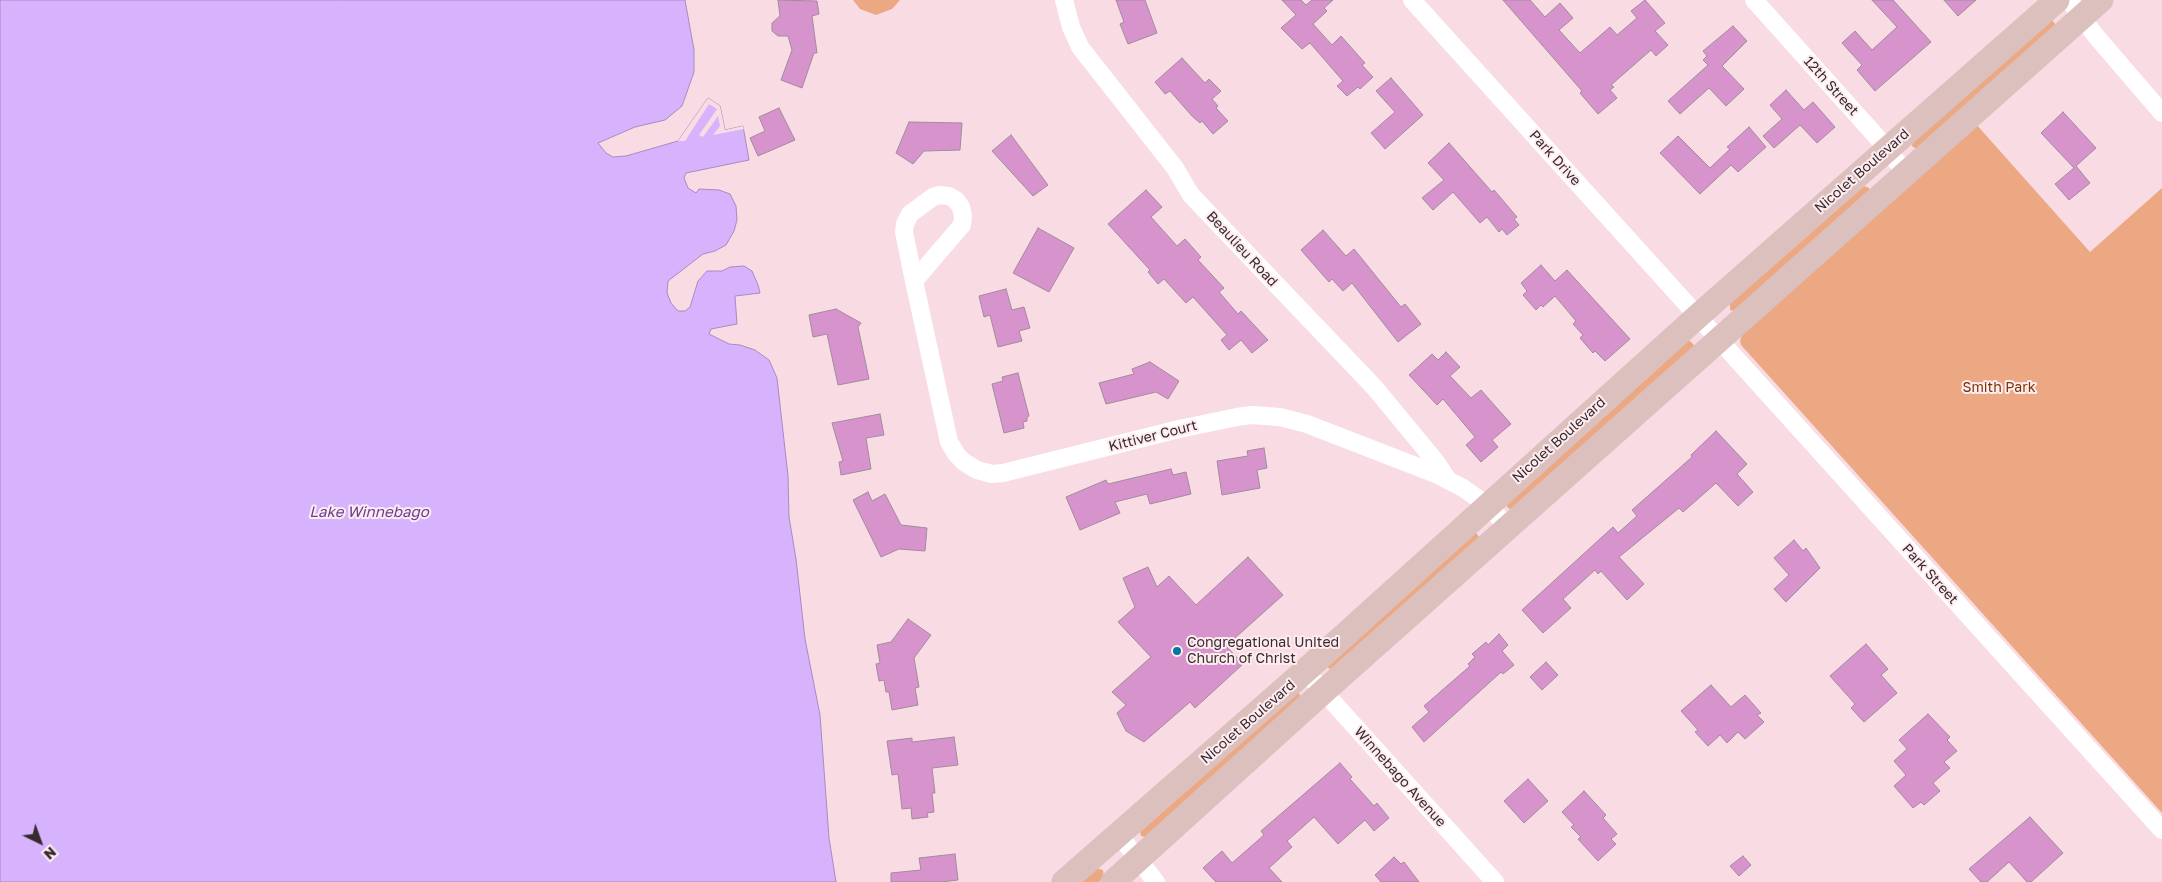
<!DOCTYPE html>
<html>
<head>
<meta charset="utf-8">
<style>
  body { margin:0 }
  #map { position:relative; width:2162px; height:882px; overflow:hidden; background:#f9dbe4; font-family:"Golos Text",sans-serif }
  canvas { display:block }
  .north { position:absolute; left:15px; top:817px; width:50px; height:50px; -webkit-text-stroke:4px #ffecf1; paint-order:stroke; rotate:138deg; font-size:14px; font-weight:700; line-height:20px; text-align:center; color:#362b2e }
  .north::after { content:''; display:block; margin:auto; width:18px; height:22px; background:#362b2e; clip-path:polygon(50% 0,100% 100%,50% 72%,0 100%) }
</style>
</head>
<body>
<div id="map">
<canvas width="2162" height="882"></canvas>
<div class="north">N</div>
</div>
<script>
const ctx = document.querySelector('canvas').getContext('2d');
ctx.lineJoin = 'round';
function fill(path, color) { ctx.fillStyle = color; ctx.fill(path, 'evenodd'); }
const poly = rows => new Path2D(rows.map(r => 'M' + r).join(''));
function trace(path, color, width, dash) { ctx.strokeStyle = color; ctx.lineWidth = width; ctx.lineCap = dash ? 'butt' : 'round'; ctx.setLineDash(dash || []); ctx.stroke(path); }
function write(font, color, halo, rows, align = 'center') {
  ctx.font = font + ' "Golos Text",sans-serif'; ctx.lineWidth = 4; ctx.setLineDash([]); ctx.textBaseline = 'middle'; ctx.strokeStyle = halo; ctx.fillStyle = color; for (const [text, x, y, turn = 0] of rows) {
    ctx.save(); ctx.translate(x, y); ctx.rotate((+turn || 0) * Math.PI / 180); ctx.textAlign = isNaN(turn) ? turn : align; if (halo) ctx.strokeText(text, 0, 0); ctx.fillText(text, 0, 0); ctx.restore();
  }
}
fill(poly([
  [853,0,900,0,892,9,876,15,860,9],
  [2051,19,2056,25,1917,149,1913,147,1911,143],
  [1975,123,2090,252,2162,188,2162,813,1741,345,1740,341,1743,331],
  [1864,186,1869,188,1870,192,1735,311,1730,310,1730,301],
  [1685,341,1690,341,1695,346,1513,510,1508,508,1506,503],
  [1476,533,1480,538,1333,670,1328,668,1327,664],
  [1298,692,1302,698,1145,837,1141,836,1140,832],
  [1096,868,1103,870,1104,878,1099,882,1080,882]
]), '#eca883');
const water = poly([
  [0,0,685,0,694,50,694,72,682,106,665,120,635,127,598,143,606,153,613,157,626,156,678,141,708,98,720,106,725,130,743,126,749,160,686,173,684,178,688,188,696,193,699,189,719,190,730,194,736,206,737,220,734,231,726,245,715,251,703,254,668,281,667,293,671,303,678,311,685,311,690,307,698,281,707,271,722,271,730,267,744,266,752,271,758,285,760,293,735,296,737,324,711,329,709,334,729,344,740,345,755,350,769,360,777,378,788,476,789,517,796,559,805,639,820,715,829,838,836,882,0,882,0,0]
]);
fill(water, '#d8b3fd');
trace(water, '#a78abf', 1);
fill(poly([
  [708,98,720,106,725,130,743,126,744,129,713,135,720,126,718,116,703,137,699,135,717,109,709,104,685,141,678,141]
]), '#f9dbe4');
const building = poly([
  [778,0,817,1,819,14,812,16,817,53,814,53,802,88,781,80,792,50,788,36,778,36,772,31,772,23,780,16,778,0],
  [1116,0,1145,0,1157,33,1128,44,1120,24,1124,22,1116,0],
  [1282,0,1301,0,1306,5,1312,0,1333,0,1324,8,1327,11,1313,24,1332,45,1341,36,1365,63,1362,65,1373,77,1360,89,1358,87,1347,96,1337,86,1343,81,1310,43,1302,49,1281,28,1296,15,1282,0],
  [1503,0,1530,0,1545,17,1560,3,1573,18,1559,30,1580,53,1610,27,1617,35,1637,18,1631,11,1645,0,1665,23,1655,31,1668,45,1656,56,1651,50,1611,85,1614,87,1610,90,1617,98,1598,114,1580,93,1582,91,1503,0],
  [1872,0,1893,0,1931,42,1875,91,1857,70,1862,65,1842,43,1855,31,1872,50,1897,27,1872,0],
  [1944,0,1976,0,1958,16,1944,0],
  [1733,26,1747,41,1722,66,1744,89,1726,106,1709,88,1680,114,1668,101,1708,65,1703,60,1707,56,1703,51,1733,26],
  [1182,58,1205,83,1209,79,1221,91,1212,99,1218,106,1216,108,1228,121,1213,134,1202,121,1200,123,1192,116,1170,91,1165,94,1155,82,1182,58],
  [1391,78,1423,115,1385,149,1371,133,1395,112,1376,91,1391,78],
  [1786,90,1804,110,1813,102,1835,127,1817,143,1800,125,1774,148,1763,136,1782,119,1770,105,1786,90],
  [779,108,795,140,758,156,750,138,765,131,759,117,779,108],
  [2063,112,2096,148,2076,166,2090,183,2069,200,2055,184,2074,168,2041,133,2063,112],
  [909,122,962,123,960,150,924,151,913,164,896,153,909,122],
  [1749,127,1766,147,1738,172,1731,165,1700,194,1660,153,1678,136,1710,168,1730,149,1727,147,1749,127],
  [1011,135,1048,185,1033,196,992,151,1011,135],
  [1449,143,1492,192,1494,190,1517,217,1514,219,1519,225,1507,235,1502,229,1499,232,1487,217,1480,223,1453,192,1433,210,1422,198,1444,180,1428,163,1449,143],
  [1146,190,1162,207,1151,217,1177,246,1185,239,1201,257,1198,260,1224,288,1219,292,1238,314,1241,311,1268,340,1252,353,1241,340,1229,350,1221,340,1227,335,1193,297,1186,303,1164,279,1158,284,1148,272,1150,270,1108,224,1146,190],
  [1038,228,1074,248,1049,292,1013,273,1038,228],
  [1323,230,1346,256,1354,249,1401,307,1405,304,1421,324,1398,342,1352,283,1343,291,1332,279,1329,282,1301,250,1323,230],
  [1541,265,1555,281,1567,270,1630,339,1605,361,1595,351,1593,353,1580,338,1583,335,1573,324,1576,321,1555,296,1543,307,1541,305,1536,310,1523,295,1527,291,1521,283,1541,265],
  [1006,289,1012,310,1024,307,1030,328,1019,331,1022,341,998,347,990,315,984,317,979,296,1006,289],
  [836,309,861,323,858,327,869,379,838,385,827,334,813,337,809,315,836,309],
  [1446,352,1460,367,1450,376,1471,398,1481,390,1511,424,1492,440,1498,447,1481,462,1466,445,1475,437,1443,399,1437,405,1409,375,1432,354,1438,360,1446,352],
  [1150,362,1179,381,1168,399,1156,392,1106,404,1099,383,1134,374,1132,369,1150,362],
  [1018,373,1029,416,1027,417,1027,421,1023,422,1024,428,1004,433,992,384,1003,381,1002,377,1018,373],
  [880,414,884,435,866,438,871,469,841,475,839,462,843,461,832,423,880,414],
  [1716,431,1747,464,1737,474,1753,492,1738,506,1716,483,1683,512,1679,508,1619,557,1644,584,1627,600,1601,571,1598,574,1595,570,1563,599,1571,608,1543,633,1522,610,1613,527,1618,533,1637,516,1632,510,1692,457,1691,455,1716,431],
  [1264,448,1267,468,1257,470,1260,488,1222,495,1217,461,1248,456,1247,451,1264,448],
  [1171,469,1173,475,1186,472,1191,494,1150,504,1147,494,1115,502,1120,513,1080,530,1066,497,1106,480,1108,484,1171,469],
  [868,492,872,501,885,494,901,525,927,528,925,551,899,549,881,557,853,500,868,492],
  [1794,540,1803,551,1806,548,1820,568,1786,602,1774,589,1789,575,1774,558,1794,540],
  [1248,557,1283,595,1226,646,1243,664,1195,708,1190,702,1144,742,1126,731,1117,713,1126,705,1112,692,1151,657,1118,622,1135,607,1123,578,1148,567,1157,587,1169,576,1196,605,1248,557],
  [908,619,931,635,914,658,919,687,915,688,918,705,892,710,889,692,886,692,884,680,879,681,876,664,880,663,877,645,891,642,908,619],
  [1499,634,1508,645,1502,651,1514,665,1503,674,1501,672,1424,742,1412,727,1429,712,1424,706,1470,666,1468,664,1475,657,1472,654,1486,642,1488,645,1499,634],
  [1866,644,1888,669,1881,675,1897,693,1864,722,1851,708,1855,704,1830,676,1866,644],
  [1546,662,1558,675,1542,690,1530,677,1546,662],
  [1711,685,1731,707,1745,695,1761,713,1757,715,1764,722,1745,739,1738,732,1727,743,1720,735,1708,746,1695,732,1698,730,1681,711,1711,685],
  [1928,714,1950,737,1947,740,1957,751,1944,762,1950,768,1933,783,1940,791,1924,805,1921,802,1913,808,1894,786,1906,775,1894,761,1907,749,1899,740,1928,714],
  [954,737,958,765,932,768,935,793,932,793,934,812,927,813,928,817,912,819,911,808,902,809,898,774,892,775,887,741,912,738,912,742,954,737],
  [1340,763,1352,777,1350,779,1374,806,1377,803,1389,818,1374,831,1365,820,1338,844,1314,817,1287,841,1292,847,1269,868,1282,882,1216,882,1203,868,1222,851,1232,863,1264,835,1261,831,1340,763],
  [1528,779,1548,801,1524,823,1504,801,1528,779],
  [1584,791,1606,815,1603,818,1617,834,1611,839,1616,844,1598,861,1578,839,1581,837,1571,827,1574,825,1562,812,1584,791],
  [2030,817,2063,853,2031,882,2027,882,2009,862,1987,882,1981,882,1969,869,2030,817],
  [955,854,958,880,941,882,891,882,891,873,921,870,919,858,955,854],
  [1743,856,1751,865,1739,876,1730,866,1743,856],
  [1394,857,1401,864,1404,862,1419,882,1381,882,1375,875,1394,857]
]);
fill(building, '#d794cc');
trace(building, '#a08b9c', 1);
trace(poly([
  [1064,0,1071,27,1080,47,1175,168,1191,195,1375,388,1436,462,1448,480],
  [1412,0,2162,830],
  [1754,0,1876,136,1906,173],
  [2069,0,2095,35,2162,113],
  [940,195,949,196,956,200,961,207,963,216,962,225,914,281,904,232,905,224,910,214,933,197,940,195],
  [914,281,949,442,957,455,964,462,977,470,992,474,1003,473,1179,429,1237,417,1251,415,1280,417,1307,424,1436,474,1463,488,1487,505,1509,528],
  [1305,671,1495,882],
  [1119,835,1156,882]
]), '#fff', 18);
trace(poly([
  [1064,882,1305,671,1698,316,2057,0],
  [1113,882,1323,692,2101,0]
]), '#dbc0be', 25);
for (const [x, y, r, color] of [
  [1177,651,5,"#0078a1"]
]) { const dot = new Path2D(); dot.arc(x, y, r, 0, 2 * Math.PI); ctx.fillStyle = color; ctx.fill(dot); trace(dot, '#ffecf1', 2); }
write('14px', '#362b2e', '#ffecf1', [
  ["12th Street",1831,86,48],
  ["Park Drive",1555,158,48],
  ["Nicolet Boulevard",1862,171,-41],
  ["Beaulieu Road",1242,249,47],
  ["Kittiver Court",1153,436,-14],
  ["Nicolet Boulevard",1559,440,-42],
  ["Park Street",1930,574,48],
  ["Nicolet Boulevard",1248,722,-41],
  ["Winnebago Avenue",1400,777,48]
]);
write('14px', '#7a3600', '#ffecf1', [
  ["Smith Park",1999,388]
]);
write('14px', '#362b2e', '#ffecf1', [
  ["Congregational United",1187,643],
  ["Church of Christ",1187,659]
], 'left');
write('italic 15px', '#6b3c91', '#ffecf1', [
  ["Lake Winnebago",369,512]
]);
</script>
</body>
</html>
